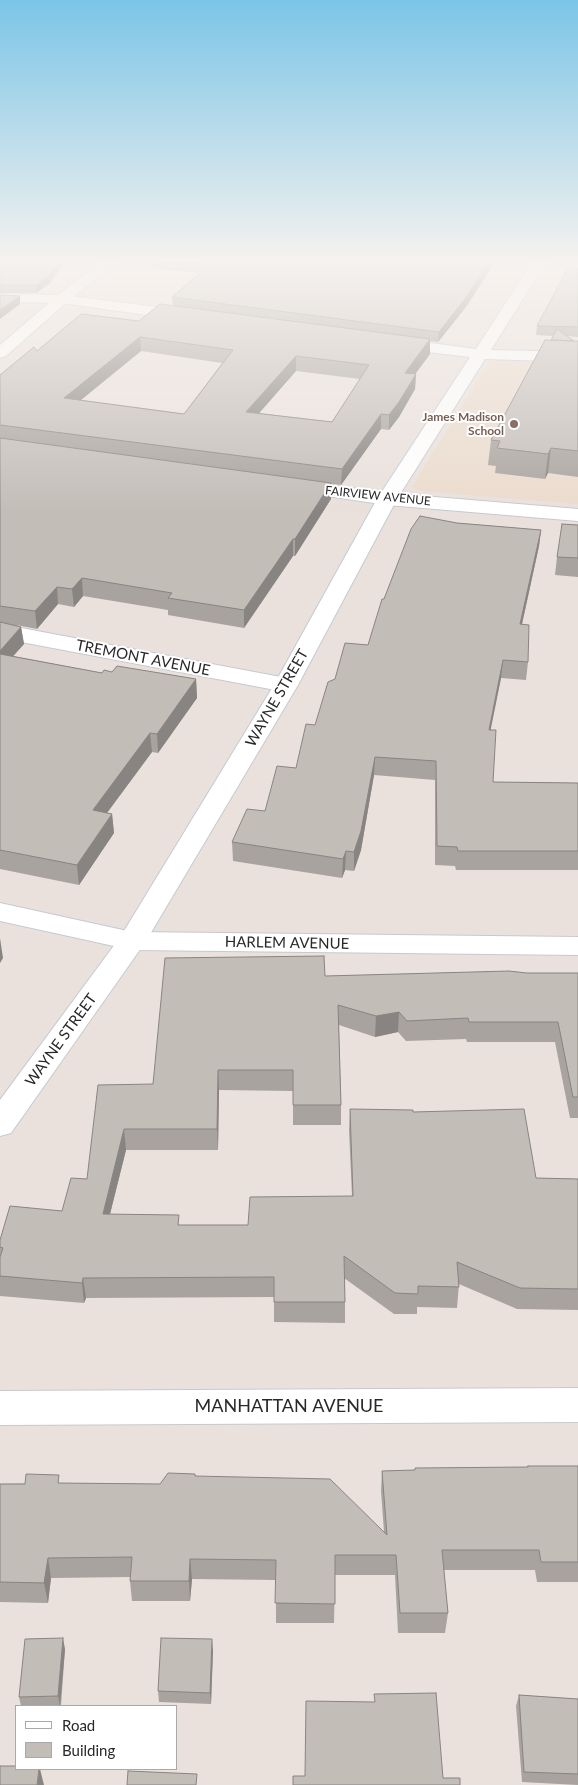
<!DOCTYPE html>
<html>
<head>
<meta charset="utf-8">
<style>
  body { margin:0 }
  #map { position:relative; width:578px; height:1785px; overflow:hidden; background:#eae1dc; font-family:Lato,sans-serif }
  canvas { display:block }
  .legend { position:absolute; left:15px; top:1705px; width:162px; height:65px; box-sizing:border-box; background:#fff; border:1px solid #a9a9a9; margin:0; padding:6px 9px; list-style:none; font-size:15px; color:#292929 }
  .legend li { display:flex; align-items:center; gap:10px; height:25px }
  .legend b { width:25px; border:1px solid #a9a9a9 }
</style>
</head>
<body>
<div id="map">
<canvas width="578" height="1785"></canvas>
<ul class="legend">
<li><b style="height:6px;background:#fff"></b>Road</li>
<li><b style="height:14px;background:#c3bdb8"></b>Building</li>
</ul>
</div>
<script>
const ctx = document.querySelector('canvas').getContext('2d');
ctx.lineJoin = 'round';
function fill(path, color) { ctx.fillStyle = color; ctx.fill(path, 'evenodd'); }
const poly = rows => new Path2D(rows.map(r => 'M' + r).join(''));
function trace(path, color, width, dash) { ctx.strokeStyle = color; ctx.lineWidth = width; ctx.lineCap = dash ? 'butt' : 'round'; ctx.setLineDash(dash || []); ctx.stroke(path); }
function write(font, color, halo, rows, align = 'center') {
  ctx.font = font + ' Lato,sans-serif'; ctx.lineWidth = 4; ctx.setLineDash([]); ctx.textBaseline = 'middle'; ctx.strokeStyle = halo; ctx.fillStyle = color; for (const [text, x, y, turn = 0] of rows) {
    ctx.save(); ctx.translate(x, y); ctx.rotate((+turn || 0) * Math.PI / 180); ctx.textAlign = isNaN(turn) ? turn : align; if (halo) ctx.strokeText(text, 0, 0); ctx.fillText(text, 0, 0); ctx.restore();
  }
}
fill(poly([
  [497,360,578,363,578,504,421,491,412,487,488,363]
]), '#ebdbcd');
const street = poly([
  [101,262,117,262,67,302,6,356,0,358,0,345,57,296,101,262],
  [294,480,387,493,578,509,578,521,387,505,287,490,285,486,287,482,294,480],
  [0,624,286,678,294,680,298,685,294,690,286,692,0,638,0,624],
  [0,903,132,932,578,937,578,955,132,950,0,921,0,903],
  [578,1388,578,1422,0,1425,0,1391,578,1388]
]);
const secondary = poly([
  [532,262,546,262,491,350,578,352,578,362,485,359,397,499,298,685,146,941,11,1133,0,1136,0,1100,121,936,274,685,377,499,470,357,393,348,387,346,385,343,387,340,393,338,476,349,532,262],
  [0,294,62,295,189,311,194,313,197,316,194,319,189,321,62,303,0,302,0,294]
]);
trace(street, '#c4cad2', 2);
trace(secondary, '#c4cad2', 2);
fill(street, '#fff');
fill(secondary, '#fff');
fill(poly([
  [0,262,65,262,50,283,36,293,0,293],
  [153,262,495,262,466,307,438,342,430,341,430,354,415,374,416,374,415,389,399,417,389,430,381,429,341,485,331,484,331,499,295,556,293,556,244,628,168,615,168,610,83,596,74,607,58,604,37,629,16,625,21,627,24,644,13,656,102,673,112,672,196,679,197,698,158,753,152,752,107,813,112,814,114,833,79,885,0,869,0,375,37,351,139,321,173,306,172,297,200,273,153,268],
  [141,351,222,363,184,414,81,400],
  [296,371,360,379,332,422,259,413],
  [578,269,578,337,567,336,574,341,578,341,578,477,548,473,545,479,495,473,496,466,488,465,491,440,553,336,536,335,537,326],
  [457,523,541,530,539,546,522,624,528,662,526,680,501,678,490,730,493,782,578,783,578,870,456,870,455,866,435,865,435,780,374,775,361,850,354,871,345,870,342,878,233,861,232,842,265,811,296,768,335,679,368,645,384,599],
  [578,525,578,577,555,575,557,557],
  [527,973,578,973,578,1118,570,1118,555,1042,467,1042,466,1039,406,1041,398,1032,375,1037,339,1025,341,1105,341,1125,293,1125,293,1091,219,1090,218,1150,126,1150,110,1214,179,1225,248,1225,352,1196,349,1130,350,1109,413,1112,536,1178,578,1179,578,1310,517,1309,459,1284,457,1308,417,1307,417,1314,394,1314,344,1278,345,1302,345,1323,274,1322,274,1297,86,1298,84,1303,0,1296,0,1240,62,1211,87,1179,153,1084,325,976],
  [578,1466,578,1582,537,1582,535,1570,444,1570,448,1613,445,1633,398,1633,395,1575,335,1575,334,1623,276,1623,276,1580,192,1579,190,1601,132,1601,130,1581,130,1577,51,1578,48,1603,0,1602,0,1484,60,1483,160,1484,196,1476,384,1532,381,1491,382,1471],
  [65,1649,61,1706,21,1706,19,1697],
  [213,1650,211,1704,159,1702,158,1691],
  [519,1695,578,1699,578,1785,522,1782,516,1706]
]), '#a8a39e');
fill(poly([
  [59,262,65,262,50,283,36,293,36,285],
  [489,262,495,262,466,307,438,342,439,332],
  [20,296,20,304,0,319,0,310],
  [140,337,141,351,65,413,64,398],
  [430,339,430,354,405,388,405,373],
  [296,356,296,371,247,427,246,412],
  [416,374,415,389,399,417,389,430,389,415],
  [381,414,381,429,341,485,342,469],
  [551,448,548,473,545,479,548,454],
  [331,483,331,499,295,556,295,539],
  [541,530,539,546,518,642,520,624],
  [293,539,293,556,244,628,244,610],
  [82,578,83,596,74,607,72,589],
  [57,587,58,604,37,629,35,611],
  [21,627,24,644,0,671,0,651],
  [503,660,501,678,487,748,489,730],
  [196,679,197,698,158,753,157,734],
  [150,733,152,752,95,829,93,810],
  [375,757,374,775,361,850,354,871,354,852],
  [112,814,114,833,79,885,77,865],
  [346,851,345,870,342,878,343,859],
  [0,938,3,958,0,963],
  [399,1012,398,1032,375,1037,376,1016],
  [218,1070,219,1090,218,1150,217,1129],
  [124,1129,126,1150,105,1234,103,1214],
  [83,1278,86,1298,84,1303,82,1283],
  [48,1558,51,1578,48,1603,44,1583],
  [190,1559,192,1579,190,1601,189,1581],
  [63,1638,65,1649,60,1706,58,1696],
  [212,1639,213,1650,211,1704,210,1693],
  [39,1769,40,1769,44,1785,37,1785]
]), '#888481');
const building = poly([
  [0,262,59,262,49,275,36,285,0,285,0,262],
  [191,262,489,262,467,296,439,332,172,297,210,265,191,262],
  [568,268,578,269,578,327,537,326,568,268],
  [0,295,20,296,0,310,0,295],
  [160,304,430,339,405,373,416,374,399,402,389,415,381,414,342,469,0,425,0,375,34,347,37,351,81,314,139,321,160,304],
  [140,337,233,350,184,414,64,398,140,337],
  [296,356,369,365,332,422,246,412,296,356],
  [557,329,574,341,551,340,557,329],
  [545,340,578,341,578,451,551,448,548,454,497,448,500,441,491,440,545,340],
  [0,438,331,483,295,539,293,539,244,610,168,598,172,593,82,578,72,589,57,587,35,611,0,606,0,438],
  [420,516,457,523,541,530,520,624,529,625,528,662,503,660,489,730,496,730,493,782,578,783,578,851,458,851,457,847,437,846,436,761,375,757,361,831,354,852,346,851,343,859,232,842,247,809,265,811,277,766,296,768,306,724,315,725,328,682,335,679,345,643,368,645,382,599,384,599,411,529,420,516],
  [562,524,578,525,578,558,557,557,562,524],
  [0,622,21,627,0,651,0,622],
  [0,654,102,673,104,670,112,672,117,666,196,679,157,734,150,733,93,810,112,814,77,865,0,850,0,654],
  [324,956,325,976,509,971,527,973,578,973,578,1097,573,1097,558,1022,469,1022,468,1018,407,1021,399,1012,376,1016,338,1005,341,1105,293,1105,293,1070,218,1070,217,1129,124,1129,103,1214,179,1215,178,1225,248,1225,250,1197,353,1196,350,1109,413,1110,413,1112,524,1109,536,1178,578,1179,578,1289,520,1288,457,1262,459,1287,418,1286,418,1294,395,1293,344,1256,345,1302,274,1302,274,1277,83,1278,82,1283,0,1276,0,1257,3,1248,0,1247,0,1240,10,1206,62,1211,71,1178,87,1179,98,1085,153,1084,165,958,324,956],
  [528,1466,578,1466,578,1562,541,1562,539,1550,442,1550,448,1613,400,1613,396,1555,335,1555,335,1604,275,1603,276,1560,190,1559,189,1581,130,1581,132,1557,48,1558,44,1583,0,1582,0,1484,25,1484,26,1474,59,1475,58,1483,160,1484,168,1473,195,1474,195,1476,330,1479,387,1535,382,1471,415,1470,415,1468,528,1467,528,1466],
  [63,1638,58,1696,19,1697,25,1639,63,1638],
  [161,1638,212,1639,210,1693,158,1691,161,1638],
  [436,1693,443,1778,460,1778,460,1785,293,1785,293,1776,305,1776,306,1701,375,1702,374,1694,436,1693],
  [519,1695,578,1699,578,1774,524,1772,519,1695],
  [0,1766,16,1766,16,1769,39,1769,37,1785,0,1785,0,1766],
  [128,1771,197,1774,196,1785,127,1785,128,1771]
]);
fill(building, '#c3bdb8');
trace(building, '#888481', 1);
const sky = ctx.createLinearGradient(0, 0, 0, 512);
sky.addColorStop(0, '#7bc5e7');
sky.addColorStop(0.51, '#f6f2ef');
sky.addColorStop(1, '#f6f2ef00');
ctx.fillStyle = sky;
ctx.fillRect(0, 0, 578, 512);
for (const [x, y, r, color] of [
  [514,424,5,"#8d6e63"]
]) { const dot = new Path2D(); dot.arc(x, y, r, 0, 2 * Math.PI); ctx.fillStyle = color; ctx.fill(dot); trace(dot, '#fff', 2); }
write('bold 12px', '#785e54', '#fff', [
  ["James Madison",504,417],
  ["School",504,431]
], 'right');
write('12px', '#292929', '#fff', [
  ["FAIRVIEW AVENUE",378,496,6]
]);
write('15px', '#292929', '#fff', [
  ["TREMONT AVENUE",143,658,11],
  ["WAYNE STREET",277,698,-60],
  ["HARLEM AVENUE",287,943,1],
  ["WAYNE STREET",61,1040,-54]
]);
write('18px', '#292929', '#fff', [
  ["MANHATTAN AVENUE",289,1406]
]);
</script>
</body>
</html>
